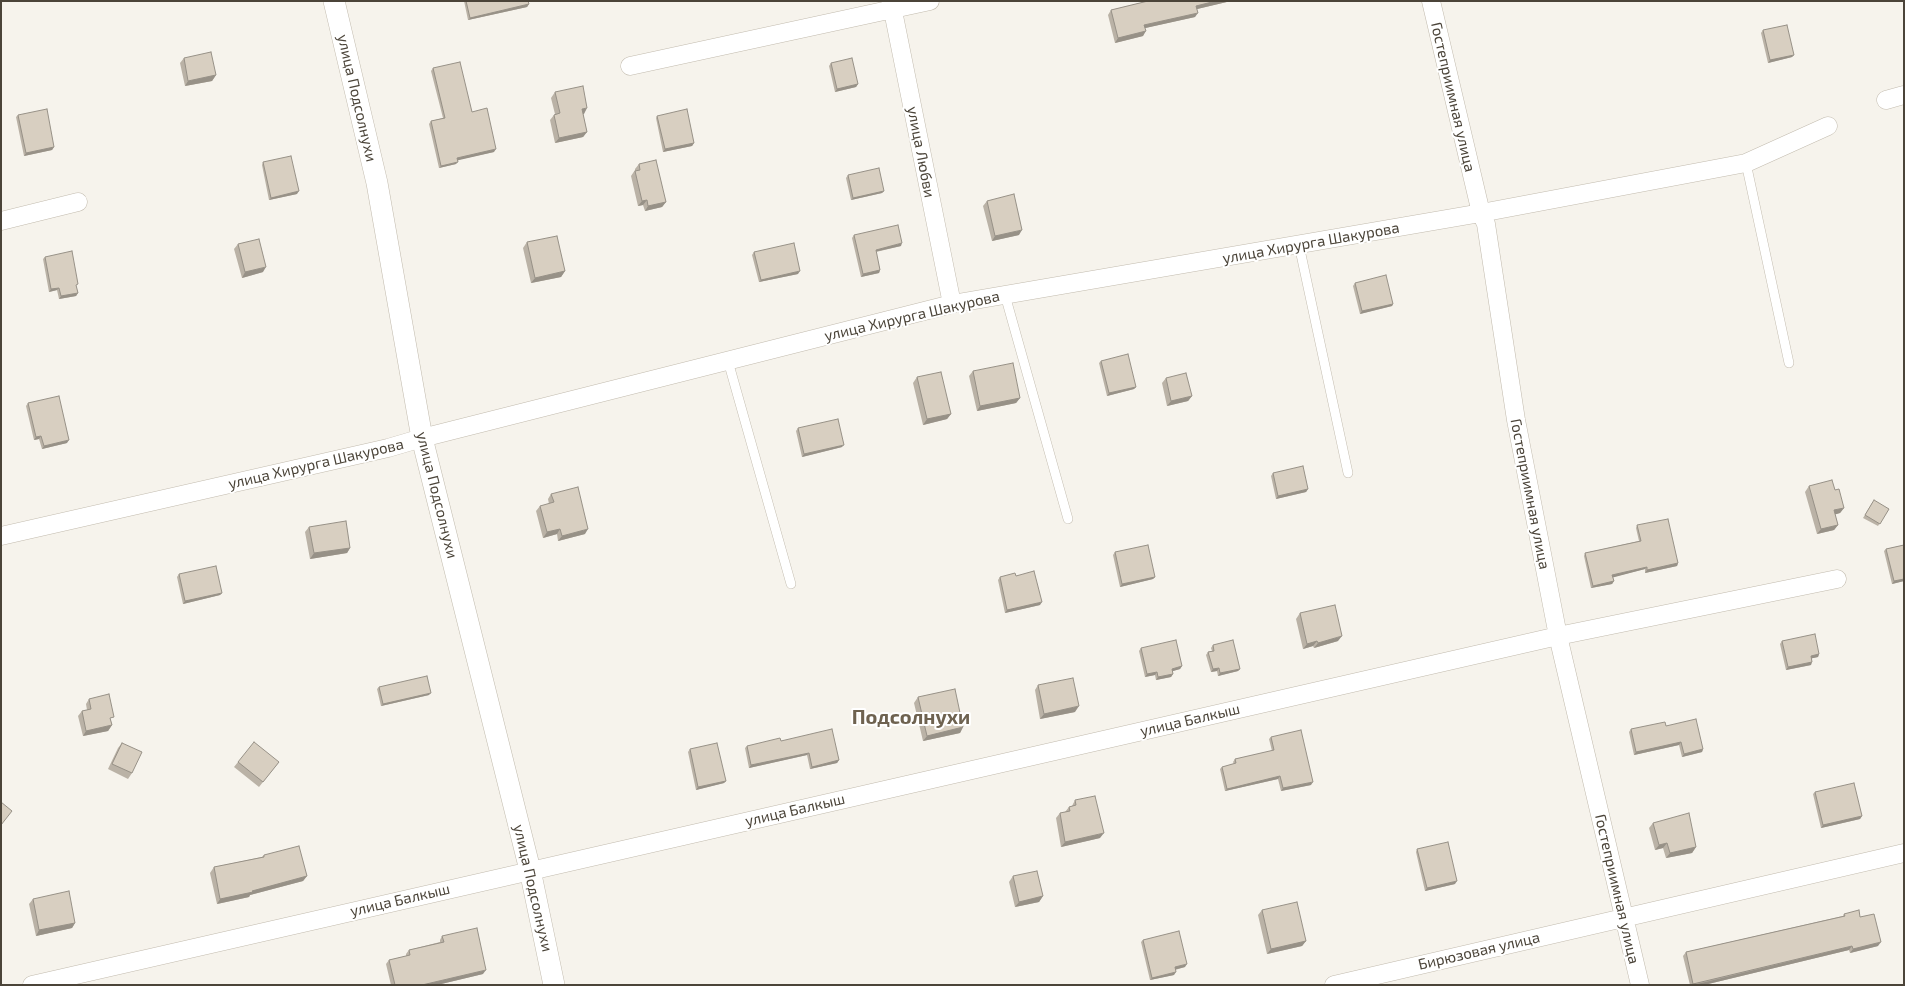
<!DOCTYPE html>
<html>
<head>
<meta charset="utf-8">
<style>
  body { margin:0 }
  #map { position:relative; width:1905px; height:986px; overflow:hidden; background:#f6f3ec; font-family:"Exo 2",sans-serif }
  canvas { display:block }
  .frame { position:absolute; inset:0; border:2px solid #4b4439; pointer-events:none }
</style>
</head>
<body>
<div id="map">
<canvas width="1905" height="986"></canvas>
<div class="frame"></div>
</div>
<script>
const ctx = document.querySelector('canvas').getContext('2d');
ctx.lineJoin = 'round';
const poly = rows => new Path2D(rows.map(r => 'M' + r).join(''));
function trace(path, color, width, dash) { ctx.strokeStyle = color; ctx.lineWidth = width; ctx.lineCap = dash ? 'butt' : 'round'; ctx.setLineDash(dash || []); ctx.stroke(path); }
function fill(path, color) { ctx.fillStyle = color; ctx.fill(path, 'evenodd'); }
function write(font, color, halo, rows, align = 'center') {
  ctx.font = font + ' "Exo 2",sans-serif'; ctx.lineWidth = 4; ctx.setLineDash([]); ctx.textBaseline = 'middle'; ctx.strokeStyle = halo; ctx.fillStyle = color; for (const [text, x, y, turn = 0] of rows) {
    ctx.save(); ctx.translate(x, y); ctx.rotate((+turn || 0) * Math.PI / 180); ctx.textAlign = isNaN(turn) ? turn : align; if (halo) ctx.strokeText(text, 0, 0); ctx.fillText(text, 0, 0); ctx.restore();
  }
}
const service = poly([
  [1746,163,1789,363],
  [1299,245,1348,473],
  [1005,295,1068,519],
  [728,361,791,584]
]);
const minor = poly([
  [891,1,952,304],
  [1431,1,1481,213,1486,224,1516,420,1558,636,1640,985],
  [630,66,930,1],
  [1886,100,1904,95],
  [1,221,78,202],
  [1,536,388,448,422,438,952,304,1481,213,1746,163,1828,126],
  [32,985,1558,636,1837,579],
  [1334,985,1904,853]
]);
const tertiary = poly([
  [334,1,377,183,422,438,530,870,554,985]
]);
trace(service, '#c2bbae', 10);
trace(minor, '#c2bbae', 19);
trace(tertiary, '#c2bbae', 22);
trace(service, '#fff', 9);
trace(minor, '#fff', 18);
trace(tertiary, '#fff', 21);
fill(poly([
  [464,1,528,1,529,4,527,7,468,20],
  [1148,1,1231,1,1197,9,1195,17,1145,28,1143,36,1115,43,1108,15,1111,10],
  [1763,30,1794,55,1792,57,1768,63,1761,33],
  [184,58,216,75,212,81,185,86,180,63],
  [831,63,858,84,856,87,835,92,829,66],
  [433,68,472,112,494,152,457,160,456,164,439,168,429,124,431,121,443,118,431,71],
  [555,92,584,114,583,114,587,132,583,137,555,143,550,120,554,115,555,114,551,98],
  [18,115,54,147,52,150,24,156,16,117],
  [657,116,694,143,692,146,663,152,656,118],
  [263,162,297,194,269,200,262,165],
  [639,164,666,202,662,207,645,211,643,205,638,206,631,176,635,170,635,169],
  [848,175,884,191,882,193,851,200,846,178],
  [987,201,1019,235,992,241,983,206],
  [854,235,901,246,876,252,880,270,879,273,861,277,852,238],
  [527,242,565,271,561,277,531,283,523,248],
  [238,244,263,272,242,278,234,249],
  [754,252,798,274,759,282,752,255],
  [45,257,76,286,78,293,76,296,59,299,57,290,49,292,43,259],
  [1355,283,1393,304,1392,306,1360,314,1353,286],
  [1101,361,1136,387,1134,389,1107,396,1099,363],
  [973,371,1020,398,1016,403,977,411,969,376],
  [917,377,951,414,947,419,923,425,913,383],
  [1166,378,1192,396,1188,401,1167,406,1162,383],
  [28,403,67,443,42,449,39,439,34,440,26,406],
  [798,428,842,447,802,457,796,431],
  [1273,473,1308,489,1306,492,1276,499,1271,476],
  [1809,486,1835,490,1844,508,1840,513,1835,514,1838,525,1834,530,1817,534,1805,492],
  [551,494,585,534,558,541,557,534,543,538,536,511,540,506,549,504,548,499],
  [1872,503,1889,509,1878,526,1863,518],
  [1637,525,1678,563,1677,566,1645,573,1645,569,1613,577,1614,581,1612,584,1591,588,1584,556,1585,553,1639,541,1636,528],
  [309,527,350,548,347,553,310,559,305,532],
  [1904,545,1904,581,1892,584,1884,551,1886,549],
  [1115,552,1155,577,1153,579,1120,587,1113,555],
  [179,574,222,593,220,595,183,604,177,577],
  [1000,577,1040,605,1005,613,998,580],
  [1300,613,1338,641,1314,648,1313,646,1303,649,1296,619],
  [1782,641,1819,654,1818,657,1812,658,1811,665,1786,670,1780,644],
  [1213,645,1240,669,1238,671,1218,676,1217,671,1211,672,1206,655,1208,652,1212,651,1211,648],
  [1141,648,1182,666,1180,669,1172,671,1173,674,1171,677,1156,680,1155,675,1145,677,1139,651],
  [1038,685,1075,712,1040,719,1035,690],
  [379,687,429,695,381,706,377,689],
  [918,697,963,727,960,733,923,741,914,703],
  [89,699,111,721,112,725,108,731,83,736,78,716,82,711,87,710,86,704],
  [1666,726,1703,749,1702,752,1682,757,1679,745,1634,755,1629,732,1631,729],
  [1271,737,1311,785,1281,791,1278,779,1225,791,1220,769,1222,767,1234,764,1233,762,1235,759,1272,751,1269,739],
  [781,741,839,760,837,763,810,769,807,755,749,768,745,748,747,746],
  [122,743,132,773,128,779,108,769,118,748],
  [690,749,726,781,724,783,696,790,688,752],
  [238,762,279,762,259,787,234,767],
  [1815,792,1862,816,1860,819,1821,828,1813,794],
  [1075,800,1100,838,1061,847,1056,818,1060,813,1065,812,1069,807,1072,806],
  [1653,823,1696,847,1692,853,1666,858,1663,848,1655,850,1649,828],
  [1417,849,1455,884,1425,891,1416,852],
  [264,855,307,876,303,881,250,895,249,897,217,904,210,873,214,867,262,857],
  [1013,876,1043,896,1039,902,1015,907,1009,882],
  [33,899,75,923,72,928,36,936,29,904],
  [1262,910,1306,941,1302,946,1267,954,1258,915],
  [1844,914,1860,917,1878,946,1850,953,1849,950,1704,985,1690,985,1683,956,1686,952,1843,916],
  [442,936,483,974,437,985,391,985,386,964,389,960,406,956,406,954,409,950,440,942,440,940],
  [1143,940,1185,967,1175,970,1174,975,1150,980,1141,942]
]), '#bab2a6');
fill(poly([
  [1216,1,1231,1,1193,10,1196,6],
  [529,4,527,7,468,20,470,18],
  [1198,13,1195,17,1141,29,1144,25],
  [1146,31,1143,36,1115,43,1118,38],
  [1794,55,1792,57,1768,63,1770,60],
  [216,75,212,81,185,86,188,81],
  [858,84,856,87,835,92,837,89],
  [587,108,584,114,578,115,582,109],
  [587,132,583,137,555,143,559,138],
  [694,143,692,146,663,152,665,149],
  [54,147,52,150,24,156,26,153],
  [496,149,494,152,455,161,457,158],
  [458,162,456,164,439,168,441,166],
  [299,191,297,194,269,200,271,198],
  [884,191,882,193,851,200,853,198],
  [647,200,643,205,638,206,642,201],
  [666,202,662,207,645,211,648,206],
  [1022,230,1019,235,992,241,995,236],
  [902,243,901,246,874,252,876,250],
  [266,267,263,272,242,278,245,272],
  [880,270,879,273,861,277,863,274],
  [565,271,561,277,531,283,535,278],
  [800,271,798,274,759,282,761,280],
  [59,288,57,290,49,292,51,289],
  [78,293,76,296,59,299,61,296],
  [1393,304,1392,306,1360,314,1362,311],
  [1136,387,1134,389,1107,396,1109,393],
  [1192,396,1188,401,1167,406,1171,401],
  [1020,398,1016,403,977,411,980,406],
  [951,414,947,419,923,425,927,419],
  [41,436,39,439,34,440,36,437],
  [69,440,67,443,42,449,44,446],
  [844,445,842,447,802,457,804,454],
  [1308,489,1306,492,1276,499,1278,496],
  [1844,508,1840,513,1830,516,1834,510],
  [1838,525,1834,530,1817,534,1821,529],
  [560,529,557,534,543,538,547,532],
  [588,529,585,534,558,541,562,536],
  [350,548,347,553,310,559,314,553],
  [1678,563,1677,566,1645,573,1647,570],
  [1647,567,1645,569,1611,578,1612,575],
  [1155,577,1153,579,1120,587,1122,584],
  [1904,579,1904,581,1892,584,1894,581],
  [1614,581,1612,584,1591,588,1593,586],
  [222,593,220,595,183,604,185,601],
  [1042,602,1040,605,1005,613,1007,610],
  [1342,636,1338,641,1314,648,1318,643],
  [1317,641,1313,646,1303,649,1307,644],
  [1819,654,1818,657,1809,659,1811,656],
  [1812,662,1811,665,1786,670,1788,667],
  [1182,666,1180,669,1170,672,1172,669],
  [1219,668,1217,671,1211,672,1213,669],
  [1240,669,1238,671,1218,676,1220,673],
  [1157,672,1155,675,1145,677,1147,674],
  [1173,674,1171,677,1156,680,1158,677],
  [431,693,429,695,381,706,383,704],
  [1079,706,1075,712,1040,719,1044,714],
  [112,725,108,731,83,736,86,731],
  [963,727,960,733,923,741,927,736],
  [1681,742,1679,745,1634,755,1636,752],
  [1703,749,1702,752,1682,757,1684,754],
  [809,753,807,755,749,768,751,765],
  [839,760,837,763,810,769,812,767],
  [1280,776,1278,779,1225,791,1227,789],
  [726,781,724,783,696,790,698,787],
  [1313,782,1311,785,1281,791,1283,788],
  [1862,816,1860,819,1821,828,1823,825],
  [1104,833,1100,838,1061,847,1065,842],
  [1667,843,1663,848,1655,850,1659,845],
  [1696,847,1692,853,1666,858,1670,853],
  [307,876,303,881,250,895,249,897,217,904,220,899],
  [1457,881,1455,884,1425,891,1427,888],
  [1043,896,1039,902,1015,907,1019,902],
  [75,923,72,928,36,936,39,930],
  [1306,941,1302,946,1267,954,1271,949],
  [1881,942,1878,946,1850,953,1853,949],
  [1852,946,1849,950,1704,985,1693,985],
  [1187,964,1185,967,1173,970,1175,967],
  [486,970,483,974,437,985,422,985],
  [1176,972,1174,975,1150,980,1152,978]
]), '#979187');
const building = poly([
  [466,1,528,1,529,4,470,18,466,1],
  [1148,1,1216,1,1196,6,1198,13,1144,25,1146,31,1118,38,1111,10,1148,1],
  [1787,25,1794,55,1770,60,1763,30,1787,25],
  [211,52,216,75,188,81,184,58,211,52],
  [852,58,858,84,837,89,831,63,852,58],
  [460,62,472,112,487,108,496,149,457,158,458,162,441,166,431,121,445,118,433,68,460,62],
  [583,86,587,108,582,109,587,132,559,138,554,115,560,113,555,92,583,86],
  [47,109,54,147,26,153,18,115,47,109],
  [687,109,694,143,665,149,657,116,687,109],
  [291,156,299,191,271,198,263,162,291,156],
  [656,160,666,202,648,206,647,200,642,201,635,171,640,170,639,164,656,160],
  [879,168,884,191,853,198,848,175,879,168],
  [1014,194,1022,230,995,236,987,201,1014,194],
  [898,225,902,243,876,250,880,270,863,274,854,235,898,225],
  [557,236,565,271,535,278,527,242,557,236],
  [259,239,266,267,245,272,238,244,259,239],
  [794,243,800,271,761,280,754,252,794,243],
  [72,251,78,284,76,285,78,293,61,296,59,288,51,289,45,257,72,251],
  [1386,275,1393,304,1362,311,1355,283,1386,275],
  [1128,354,1136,387,1109,393,1101,361,1128,354],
  [1013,363,1020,398,980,406,973,371,1013,363],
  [941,372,951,414,927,419,917,377,941,372],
  [1186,373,1192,396,1171,401,1166,378,1186,373],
  [59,396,69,440,44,446,41,436,36,437,28,403,59,396],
  [838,419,844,445,804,454,798,428,838,419],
  [1303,466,1308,489,1278,496,1273,473,1303,466],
  [1832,480,1835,490,1839,489,1844,508,1834,510,1838,525,1821,529,1809,486,1832,480],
  [578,487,588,529,562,536,560,529,547,532,540,506,554,502,551,494,578,487],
  [1874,500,1889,509,1880,524,1865,515,1874,500],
  [1668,519,1678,563,1647,570,1647,567,1612,575,1614,581,1593,586,1585,553,1641,541,1637,525,1668,519],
  [346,521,350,548,314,553,309,527,346,521],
  [1148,545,1155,577,1122,584,1115,552,1148,545],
  [1904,545,1904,579,1894,581,1886,549,1904,545],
  [216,566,222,593,185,601,179,574,216,566],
  [1034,571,1042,602,1007,610,1000,577,1015,573,1016,576,1034,571],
  [1335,605,1342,636,1318,643,1317,641,1307,644,1300,613,1335,605],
  [1815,634,1819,654,1811,656,1812,662,1788,667,1782,641,1815,634],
  [1176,640,1182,666,1172,669,1173,674,1158,677,1157,672,1147,674,1141,648,1176,640],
  [1233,640,1240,669,1220,673,1219,668,1213,669,1208,652,1214,651,1213,645,1233,640],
  [427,676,431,693,383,704,379,687,427,676],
  [1073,678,1079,706,1044,714,1038,685,1073,678],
  [955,689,963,727,927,736,918,697,955,689],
  [109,694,114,717,110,718,112,725,86,731,82,711,91,709,89,699,109,694],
  [1696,719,1703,749,1684,754,1681,742,1636,752,1631,729,1665,722,1666,726,1696,719],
  [832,729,839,760,812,767,809,753,751,765,747,746,780,738,781,741,832,729],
  [1301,730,1313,782,1283,788,1280,776,1227,789,1222,767,1236,763,1235,759,1274,750,1271,737,1301,730],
  [254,742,279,762,263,782,238,762,254,742],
  [122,743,142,752,132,773,112,764,122,743],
  [717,743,726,781,698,787,690,749,717,743],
  [1854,783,1862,816,1823,825,1815,792,1854,783],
  [1095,796,1104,833,1065,842,1060,813,1070,811,1069,807,1076,805,1075,800,1095,796],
  [1,802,12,811,1,825,1,802],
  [1689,813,1696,847,1670,853,1667,843,1659,845,1653,823,1689,813],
  [1448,842,1457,881,1427,888,1417,849,1448,842],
  [299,846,307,876,252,891,253,892,220,899,214,867,264,857,264,855,299,846],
  [1037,871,1043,896,1019,902,1013,876,1037,871],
  [69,891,75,923,39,930,33,899,69,891],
  [1297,902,1306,941,1271,949,1262,910,1297,902],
  [1859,910,1860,917,1874,914,1881,942,1853,949,1852,946,1693,984,1686,952,1845,916,1844,914,1859,910],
  [477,928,486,970,422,985,395,985,389,960,410,955,409,950,444,942,442,936,477,928],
  [1179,931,1187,964,1175,967,1176,972,1152,978,1143,940,1179,931]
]);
fill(building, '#d8cfc1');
trace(building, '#979187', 1);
write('15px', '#4b4439', '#fff', [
  ["Гостеприимная улица",1453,97,77],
  ["улица Подсолнухи",357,98,77],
  ["улица Любви",921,152,79],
  ["улица Хирурга Шакурова",1311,243,-10],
  ["улица Хирурга Шакурова",912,316,-13],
  ["улица Хирурга Шакурова",316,464,-13],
  ["Гостеприимная улица",1530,494,79],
  ["улица Подсолнухи",437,495,76],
  ["улица Балкыш",1190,720,-13],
  ["улица Балкыш",795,810,-13],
  ["улица Подсолнухи",533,888,77],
  ["Гостеприимная улица",1617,889,77],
  ["улица Балкыш",400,900,-13],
  ["Бирюзовая улица",1479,951,-13]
]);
write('bold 20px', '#6e6250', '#fff', [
  ["Подсолнухи",911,717]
]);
</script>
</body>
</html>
